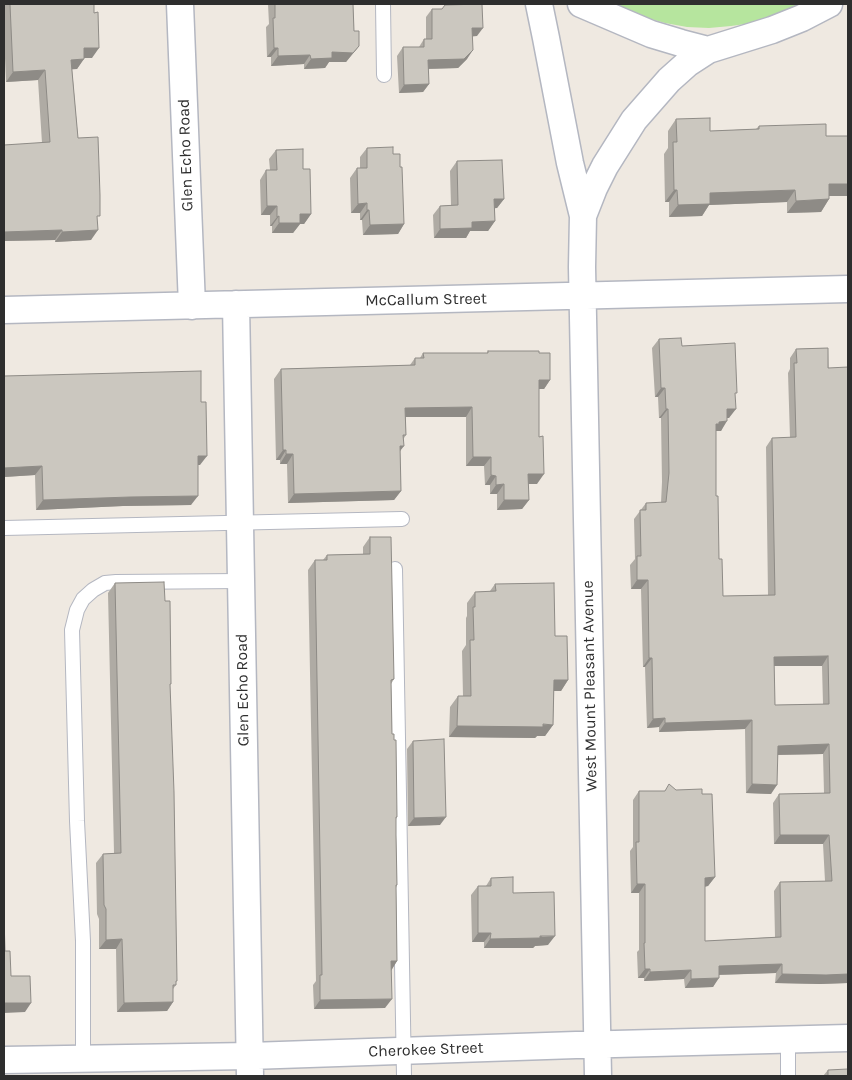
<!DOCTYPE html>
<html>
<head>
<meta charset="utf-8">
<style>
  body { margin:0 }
  #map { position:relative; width:852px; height:1080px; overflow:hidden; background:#efe9e1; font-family:Karla,sans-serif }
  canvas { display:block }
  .frame { position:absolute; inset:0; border:5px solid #2e2e2e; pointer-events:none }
</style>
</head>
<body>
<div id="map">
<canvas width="852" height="1080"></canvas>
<div class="frame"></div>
</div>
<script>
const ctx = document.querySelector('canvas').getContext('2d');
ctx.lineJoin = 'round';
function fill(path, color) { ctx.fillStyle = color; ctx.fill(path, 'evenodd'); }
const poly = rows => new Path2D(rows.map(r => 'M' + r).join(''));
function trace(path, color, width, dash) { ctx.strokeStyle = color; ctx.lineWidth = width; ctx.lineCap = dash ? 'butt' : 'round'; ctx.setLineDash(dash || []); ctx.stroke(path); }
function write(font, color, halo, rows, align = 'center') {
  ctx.font = font + ' Karla,sans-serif'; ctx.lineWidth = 4; ctx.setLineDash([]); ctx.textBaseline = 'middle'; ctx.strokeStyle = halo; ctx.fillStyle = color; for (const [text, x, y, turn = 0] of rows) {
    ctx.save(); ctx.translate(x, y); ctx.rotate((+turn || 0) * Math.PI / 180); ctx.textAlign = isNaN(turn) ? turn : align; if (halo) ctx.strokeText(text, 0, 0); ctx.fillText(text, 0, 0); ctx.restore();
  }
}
fill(poly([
  [611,4,803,4,774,17,753,23,731,26,709,28,687,27,665,23,644,17]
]), '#b6e59e');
const service = poly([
  [383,4,384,75],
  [4,528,402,519],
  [395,569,404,1076],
  [788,1039,788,1076],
  [83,1058,83,941,77,821,72,630,77,610,83,599,93,590,105,583,116,582,241,581]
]);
const minor = poly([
  [180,4,192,306],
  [539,4,546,38,570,163,583,216],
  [581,4,651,34,681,43,708,50,772,30,802,18,829,4],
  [236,304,250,1076],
  [4,310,848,289],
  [4,1060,250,1056,576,1045,848,1038],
  [598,1076,582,267,583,216,594,188,605,166,634,120,669,80,688,63,708,50]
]);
trace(service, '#b4b7c1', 16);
trace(minor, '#b4b7c1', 29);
trace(service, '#fff', 14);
trace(minor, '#fff', 26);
fill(poly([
  [4,4,94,4,92,58,84,58,77,69,72,69,78,138,97,219,91,240,55,242,55,240,4,241,4,145,42,143,38,80,6,82,4,35],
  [268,4,353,4,354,31,359,46,346,62,329,62,325,68,304,69,304,64,271,66,271,57,267,57,266,27,269,24],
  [432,9,477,36,473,36,467,59,458,68,428,69,429,84,423,92,399,93,397,56,403,47,419,47,424,39,426,39,426,17],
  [676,119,710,131,756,129,759,126,829,196,829,199,821,212,787,213,787,202,709,205,702,216,669,217,669,202,665,202,664,154,668,148,668,131],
  [367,148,393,154,404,224,398,234,363,235,362,220,360,220,360,213,351,213,350,178,357,168,360,168,360,157],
  [276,150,303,169,311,214,304,224,300,224,293,233,272,233,272,226,270,226,270,215,261,215,260,180,266,170,270,170,269,159],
  [457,161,504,199,497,208,495,208,495,221,488,231,470,231,466,238,434,238,433,215,440,206,451,205,450,171],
  [659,339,682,346,735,396,729,418,727,418,721,431,716,431,716,496,719,559,723,596,768,595,766,447,772,438,790,438,788,373,790,369,790,358,796,349,828,348,848,983,820,984,775,983,776,973,719,975,713,987,685,988,684,979,644,981,644,978,638,978,637,952,639,950,639,893,631,893,630,851,633,847,633,800,639,791,715,877,708,886,705,887,705,941,775,937,774,891,780,882,825,881,823,844,774,844,773,803,779,794,824,793,823,754,778,755,771,794,746,793,745,729,659,732,659,727,647,728,645,667,643,667,641,589,631,589,630,565,635,559,634,519,646,503,661,503,662,482,661,418,659,418,658,397,655,397,652,348],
  [774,666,822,666,823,704,775,705],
  [488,351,539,353,550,380,544,389,539,389,537,484,528,484,529,500,522,509,497,510,497,494,490,494,490,485,485,485,484,466,466,466,466,417,406,417,406,435,404,438,400,452,401,491,394,500,288,503,287,464,280,464,280,460,276,460,274,379,281,369,410,365,415,358,420,358,423,353,487,353],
  [4,376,200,465,198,465,191,505,123,506,36,510,35,475,4,477],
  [370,537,394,679,391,684,392,734,397,817,396,819,396,835,397,885,396,888,397,961,391,970,385,1008,314,1009,313,985,316,981,308,570,315,560,323,560,327,555,363,554,363,547],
  [115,583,165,601,170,686,176,985,173,989,173,1002,167,1011,117,1012,116,949,99,949,99,919,97,914,96,863,103,854,114,853,108,593],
  [495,584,555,636,568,680,561,691,554,691,553,725,545,736,537,736,535,738,449,737,450,707,458,696,463,696,462,651,466,645,466,618,467,616,467,603,475,592,490,591],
  [413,741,440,825,408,826,407,749],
  [491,878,513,893,548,945,535,946,533,948,484,948,484,942,472,942,471,895,478,886,486,886],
  [828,1070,848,1076,823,1076]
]), '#afaba4');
fill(poly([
  [472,28,483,28,477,36,467,37],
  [359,46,346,62,329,62,325,68,304,69,311,59,332,52],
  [84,48,99,48,92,58,77,58],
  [274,48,278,48,271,57,267,57],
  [473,50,467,59,458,68,422,69,428,60],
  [310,55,304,64,271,66,278,56],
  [84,59,77,69,64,70,71,60],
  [45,70,38,80,6,82,13,72],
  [429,84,423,92,399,93,404,85],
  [829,184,848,184,848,196,820,196],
  [674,190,677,190,669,202,665,202],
  [795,190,787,202,709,205,702,216,669,217,678,205,710,193],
  [494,199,504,199,497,208,488,209],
  [829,199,821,212,787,213,796,201],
  [367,203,360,213,351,213,358,204],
  [267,206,277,206,270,215,261,215],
  [367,210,369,210,362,220,360,220],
  [300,214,311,214,304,224,300,224,293,233,272,233,279,223],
  [279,216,272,226,270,226,277,217],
  [495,221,488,231,470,231,466,238,434,238,440,229,472,222],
  [404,224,398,234,363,235,370,225],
  [62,230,55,240,4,241,4,232],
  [98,230,91,240,55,242,62,232],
  [539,380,550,380,544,389,532,389],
  [661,388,665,388,658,397,655,397],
  [472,407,466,417,399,417,405,408],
  [666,409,668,409,661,418,659,418],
  [727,409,736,409,729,418,720,418],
  [727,421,721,431,714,431,716,424,719,422],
  [400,446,404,446,397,455],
  [283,450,286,450,280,460,276,460],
  [286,454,293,454,287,464,280,464],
  [198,456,207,456,200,465,191,465],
  [473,457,491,457,484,466,466,466],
  [42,466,35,475,4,477,4,468],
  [528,474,544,474,537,484,521,484],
  [491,475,496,476,490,485,485,485],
  [504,484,497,494,490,494,496,485],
  [401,491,394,500,288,503,294,494],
  [198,496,191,505,123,506,36,510,43,500,130,497],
  [504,500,529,500,522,509,497,510],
  [637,580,648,580,641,589,631,589],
  [828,656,822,666,768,666,774,657],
  [649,658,652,658,645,667,643,667],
  [554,680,568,680,561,691,546,691],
  [665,718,659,727,647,728,653,719],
  [752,720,745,729,659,732,665,723],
  [553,725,545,736,537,736,535,738,449,737,457,726],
  [829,744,823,754,771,755,778,746],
  [752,784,777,785,771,794,746,793],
  [446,817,440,825,408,826,414,818],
  [780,835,829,835,823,844,774,844],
  [715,877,708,886,698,887,705,878],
  [637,884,645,884,639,893,631,893],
  [478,933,491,933,484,942,472,942],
  [555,936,548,945,535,946,533,948,484,948,490,939],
  [122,939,116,949,99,949,106,940],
  [391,961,397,961,391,971],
  [782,964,776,973,712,975,719,966],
  [645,969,650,969,644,978,638,978],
  [691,970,684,979,644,981,650,972],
  [782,974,848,974,848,983,820,984,775,983],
  [719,978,713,987,685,988,691,979],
  [392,999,385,1008,314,1009,320,1000],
  [173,1002,167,1011,117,1012,124,1003],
  [4,1003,31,1003,25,1012,4,1013]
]), '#8e8b86');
const building = poly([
  [10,4,94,4,94,13,98,12,99,48,84,48,84,59,71,60,78,138,98,137,100,195,100,216,97,216,98,230,62,232,62,230,4,232,4,145,50,142,45,70,13,72,10,4],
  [275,4,353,4,354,31,359,31,359,46,353,53,332,52,332,58,311,59,310,55,278,56,278,48,274,48,273,18,275,18,275,4],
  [482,4,483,28,472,28,473,50,464,59,428,60,429,84,404,85,403,47,424,47,424,39,432,39,432,9,442,9,445,5,482,4],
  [710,118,710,131,759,129,759,126,826,124,826,136,848,136,848,184,829,184,829,199,796,201,795,190,710,193,710,204,678,205,677,190,674,190,673,142,677,142,676,119,710,118],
  [393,147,393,154,400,154,400,167,402,167,404,224,370,225,369,210,367,210,367,203,358,204,357,168,367,168,367,148,393,147],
  [303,149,303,169,310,169,311,214,300,214,300,223,279,223,279,216,277,217,277,206,267,206,266,170,277,170,276,150,303,149],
  [502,160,504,199,494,199,495,221,472,222,472,228,440,229,440,206,458,205,457,161,502,160],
  [681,338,682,346,735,343,737,393,735,393,736,409,727,409,727,421,719,422,719,424,716,424,716,496,718,496,719,559,722,559,723,596,775,595,772,438,796,437,794,363,797,363,796,349,828,348,828,368,848,367,848,974,826,975,782,974,782,964,719,966,719,978,691,979,691,970,650,972,650,969,645,969,644,943,645,943,645,884,637,884,636,842,639,842,639,791,665,791,669,784,676,790,702,789,702,794,712,794,715,877,705,878,705,941,781,937,780,882,832,881,829,835,780,835,779,794,830,793,829,744,778,746,777,785,752,784,752,720,665,723,665,718,653,719,652,658,649,658,648,580,637,580,637,556,641,556,640,510,646,510,646,503,666,502,669,473,668,409,666,409,665,388,661,388,659,339,681,338],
  [828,656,829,704,775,705,774,657,828,656],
  [488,351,539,351,539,353,550,353,550,380,539,380,539,437,543,436,544,474,528,474,529,500,504,500,504,484,496,485,496,476,491,475,491,457,473,457,472,407,405,408,406,435,403,435,404,446,400,446,401,491,294,494,293,454,286,454,286,450,283,450,281,369,415,365,415,358,424,358,423,353,488,353,488,351],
  [201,371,201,402,206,402,207,456,198,456,198,496,130,497,43,500,42,466,4,468,4,376,201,371],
  [370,537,391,537,394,679,391,680,392,734,394,734,394,740,396,740,397,817,396,817,396,835,397,885,396,885,397,961,391,961,392,999,320,1000,320,975,322,975,315,560,327,560,327,555,370,554,370,537],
  [164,582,165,601,170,601,171,684,170,684,174,792,177,981,176,981,176,985,173,985,173,1002,124,1003,122,939,106,940,106,909,104,905,103,854,121,853,115,583,164,582],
  [554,583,555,636,567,636,568,680,554,680,553,725,543,724,543,727,457,726,458,696,471,696,470,640,474,640,473,607,475,607,475,592,496,591,495,584,554,583],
  [444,739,446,817,414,818,413,741,444,739],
  [513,877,513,893,554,892,555,936,540,936,540,938,490,939,491,933,478,933,478,886,491,886,491,878,513,877],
  [4,917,5,951,10,951,11,976,30,976,31,1003,4,1003,4,917],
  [848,1069,848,1076,824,1076,828,1076,828,1070,848,1069]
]);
fill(building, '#cbc7bf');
trace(building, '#8e8b86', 1);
write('16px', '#2e2e2e', '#fff', [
  ["Glen Echo Road",186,155,-92],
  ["McCallum Street",426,300,-1],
  ["West Mount Pleasant Avenue",590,686,-91],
  ["Glen Echo Road",243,690,-91],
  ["Cherokee Street",426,1050,-2]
]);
</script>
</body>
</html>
